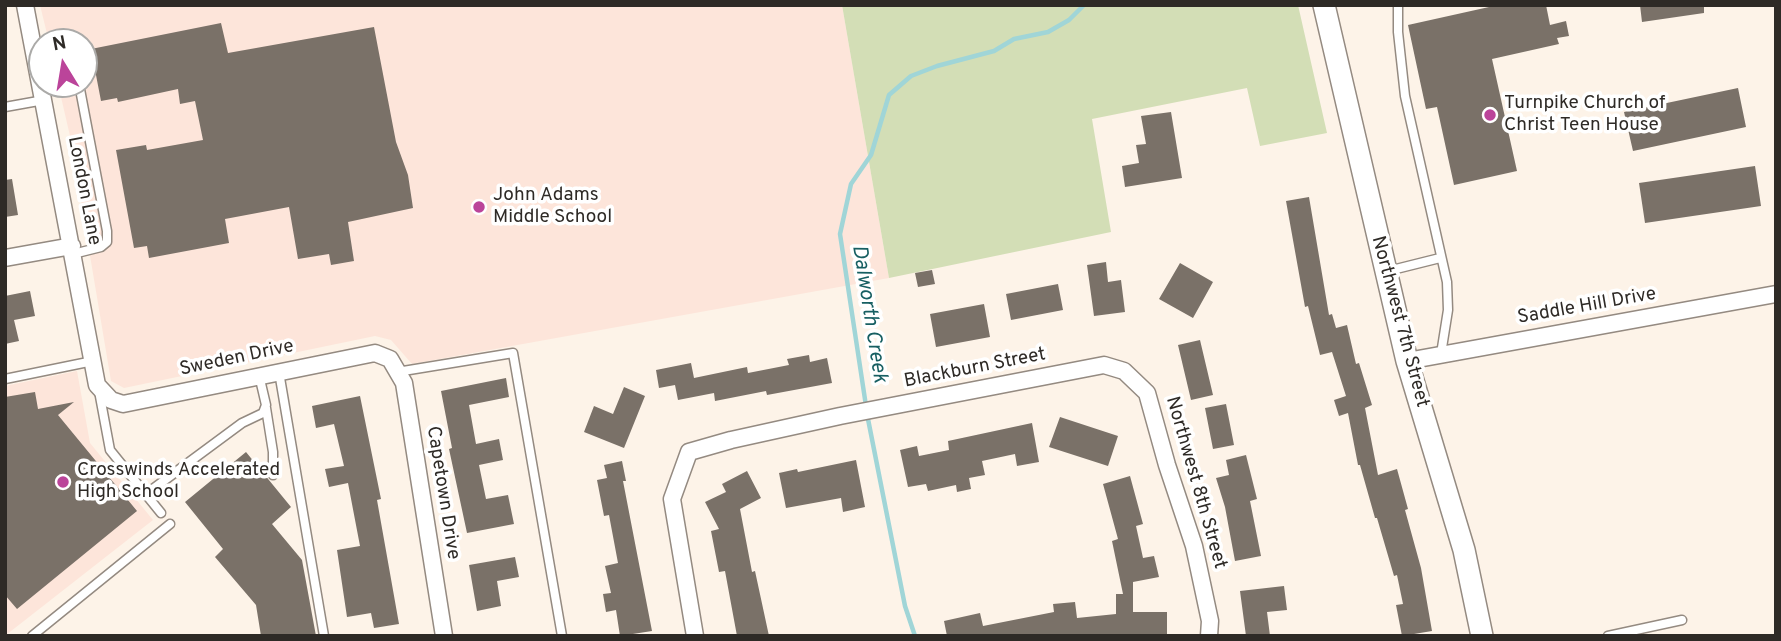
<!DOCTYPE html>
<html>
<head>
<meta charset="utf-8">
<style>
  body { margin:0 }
  #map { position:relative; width:1781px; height:641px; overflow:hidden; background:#fdf3e8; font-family:Overpass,sans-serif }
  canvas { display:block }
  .frame { position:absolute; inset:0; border:7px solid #2e2a26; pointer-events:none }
  .north { position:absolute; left:28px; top:28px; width:70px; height:70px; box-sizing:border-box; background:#fff; border:2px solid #abaaa8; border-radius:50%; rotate:349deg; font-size:19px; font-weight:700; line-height:28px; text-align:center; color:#2e2a26 }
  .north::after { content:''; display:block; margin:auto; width:24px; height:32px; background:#bb449a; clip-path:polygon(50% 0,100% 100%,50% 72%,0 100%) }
</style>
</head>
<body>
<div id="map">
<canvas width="1781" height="641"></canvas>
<div class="frame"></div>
<div class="north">N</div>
</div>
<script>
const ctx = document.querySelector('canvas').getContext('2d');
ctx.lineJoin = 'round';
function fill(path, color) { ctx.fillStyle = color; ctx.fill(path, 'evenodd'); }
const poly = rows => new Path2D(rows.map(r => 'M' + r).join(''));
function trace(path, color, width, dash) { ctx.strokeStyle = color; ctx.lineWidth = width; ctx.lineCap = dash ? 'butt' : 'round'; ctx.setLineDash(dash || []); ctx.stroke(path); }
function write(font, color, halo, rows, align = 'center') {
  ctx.font = font + ' Overpass,sans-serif'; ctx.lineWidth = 7; ctx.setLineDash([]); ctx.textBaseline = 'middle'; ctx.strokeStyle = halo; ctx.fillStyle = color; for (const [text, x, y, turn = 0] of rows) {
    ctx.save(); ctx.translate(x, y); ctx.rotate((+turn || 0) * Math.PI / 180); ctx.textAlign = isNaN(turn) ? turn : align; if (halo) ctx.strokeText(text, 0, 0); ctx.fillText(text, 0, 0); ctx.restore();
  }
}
fill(poly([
  [40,5,842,5,889,278,412,364,391,340,375,336,124,388,111,381,70,136,58,84,84,84,84,42,49,42],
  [77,371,90,443,153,520,6,635,5,386]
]), '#fde5da');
fill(poly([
  [842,5,1298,5,1327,133,1260,146,1247,88,1092,119,1111,232,889,278]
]), '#d3deb6');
trace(poly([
  [866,406,840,234,851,184,871,155,889,95,911,76,937,66,994,51,1014,39,1048,32,1069,20,1084,5],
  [867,414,905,606,915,636]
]), '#a0d5d7', 4.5);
fill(poly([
  [1498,5,1546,5,1550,25,1566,21,1569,36,1557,38,1559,44,1492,59,1517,171,1454,185,1437,107,1426,109,1408,25],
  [1640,5,1704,5,1704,13,1642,22],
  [221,23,228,53,374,27,396,142,408,175,413,208,348,222,354,261,331,265,329,254,298,259,289,207,225,219,229,243,149,258,147,246,134,248,116,150,146,145,147,150,203,140,195,101,180,104,178,89,118,102,117,98,101,101,91,49],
  [1738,88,1746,127,1633,151,1624,112],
  [1171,112,1182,178,1125,187,1122,166,1139,163,1136,145,1146,144,1141,116],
  [1755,166,1761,206,1645,223,1639,183],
  [12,179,18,215,5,217,5,180],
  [1309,197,1329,315,1332,314,1336,328,1347,325,1356,364,1359,363,1372,405,1365,408,1378,475,1397,469,1408,509,1405,510,1421,568,1432,631,1402,636,1396,605,1403,604,1397,575,1394,576,1377,518,1375,518,1360,465,1358,465,1348,413,1339,416,1334,400,1346,396,1332,352,1320,355,1308,306,1305,307,1286,201],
  [1106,262,1108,282,1121,280,1125,312,1094,316,1087,265],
  [1180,263,1213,282,1193,318,1159,299],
  [932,270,935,284,918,287,915,273],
  [1058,284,1063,310,1011,320,1006,294],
  [30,291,35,316,14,320,19,341,5,344,5,296],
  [984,304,990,337,936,347,930,314],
  [1200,340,1213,395,1191,400,1178,345],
  [809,355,810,362,827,358,832,383,767,395,766,391,715,401,714,393,678,400,675,385,659,388,656,370,691,363,694,378,747,367,748,373,789,365,787,359],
  [506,378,509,397,469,405,476,444,499,439,503,460,479,465,486,499,508,495,514,524,467,533,449,449,452,448,441,391],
  [624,387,645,396,624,448,584,432,594,406,613,414],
  [35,392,38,409,74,402,58,415,137,511,17,609,5,595,5,397],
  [360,396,381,499,377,500,399,624,374,628,371,613,347,617,337,550,360,546,348,483,329,487,325,469,344,466,334,424,316,428,312,406],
  [1226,404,1234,445,1213,449,1205,408],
  [1060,417,1118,436,1108,466,1049,447],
  [1032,423,1039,462,1017,466,1015,454,982,461,985,475,969,478,971,489,957,492,956,485,928,491,926,484,908,487,900,450,917,446,919,456,949,450,948,441],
  [246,452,291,507,272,524,302,560,316,636,261,636,256,605,215,557,223,549,185,502],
  [1246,455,1257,499,1250,501,1261,556,1235,561,1225,507,1216,478,1229,475,1226,460],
  [856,460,865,507,843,512,841,498,786,508,779,473,797,469,798,472],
  [622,461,626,481,623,481,652,631,620,636,616,610,606,612,603,594,611,593,605,566,618,563,609,515,604,516,597,480,607,478,604,465],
  [747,471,761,498,740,509,752,572,755,571,769,636,737,636,725,571,719,572,711,531,719,529,705,502,726,492,722,484],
  [1130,476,1143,524,1136,526,1143,558,1154,556,1159,577,1133,582,1133,612,1167,612,1167,636,947,636,944,621,980,613,983,626,1054,612,1053,604,1075,602,1077,618,1116,614,1116,594,1123,594,1112,541,1118,539,1103,484],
  [515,557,519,577,497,581,501,606,477,611,469,565],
  [1284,586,1287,610,1267,612,1270,636,1246,636,1240,591]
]), '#7a7168');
const service = poly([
  [1398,5,1398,32,1405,96,1447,282,1448,310,1441,354],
  [5,107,44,100],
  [73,254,101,247,107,242,107,231,79,84],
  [1388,271,1440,258],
  [279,372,324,636],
  [397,372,513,353,562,636],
  [5,379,93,361],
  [99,391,110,450,161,513],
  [266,408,273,452,273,475],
  [146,494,242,423,263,413,266,405,259,375],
  [32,636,170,524],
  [1608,636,1682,620]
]);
const minor = poly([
  [25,5,97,385,111,400,123,404,375,353,390,359,404,383,444,636],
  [5,258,72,246],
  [1407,361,1776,294],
  [695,636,672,499,689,452,731,440,840,416,1104,365,1124,371,1147,393,1167,465,1194,546,1210,621,1209,636]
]);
const tertiary = poly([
  [1324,5,1407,361,1464,550,1482,636]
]);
trace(service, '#948a81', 11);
trace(minor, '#948a81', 19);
trace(tertiary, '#948a81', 24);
trace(service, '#fff', 8);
trace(minor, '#fff', 16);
trace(tertiary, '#fff', 21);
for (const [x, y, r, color] of [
  [1490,115,7,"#bb449a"],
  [479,207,7,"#bb449a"],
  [63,482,7,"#bb449a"]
]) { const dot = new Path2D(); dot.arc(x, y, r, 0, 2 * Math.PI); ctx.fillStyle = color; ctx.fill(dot); trace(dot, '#fff', 2.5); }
write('19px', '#2e2a26', '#fff', [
  ["Turnpike Church of",1504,104],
  ["Christ Teen House",1504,126],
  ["John Adams",493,196],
  ["Middle School",493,218],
  ["Crosswinds Accelerated",77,471],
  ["High School",77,493]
], 'left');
write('19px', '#2e2a26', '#fff', [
  ["London Lane",83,191,79],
  ["Saddle Hill Drive",1587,307,-10],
  ["Northwest 7th Street",1399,322,75],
  ["Sweden Drive",237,359,-12],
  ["Blackburn Street",975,369,-11],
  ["Northwest 8th Street",1195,483,74],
  ["Capetown Drive",442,493,81]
]);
write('italic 21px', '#175f62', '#fff', [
  ["Dalworth Creek",868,314,81]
]);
</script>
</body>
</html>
